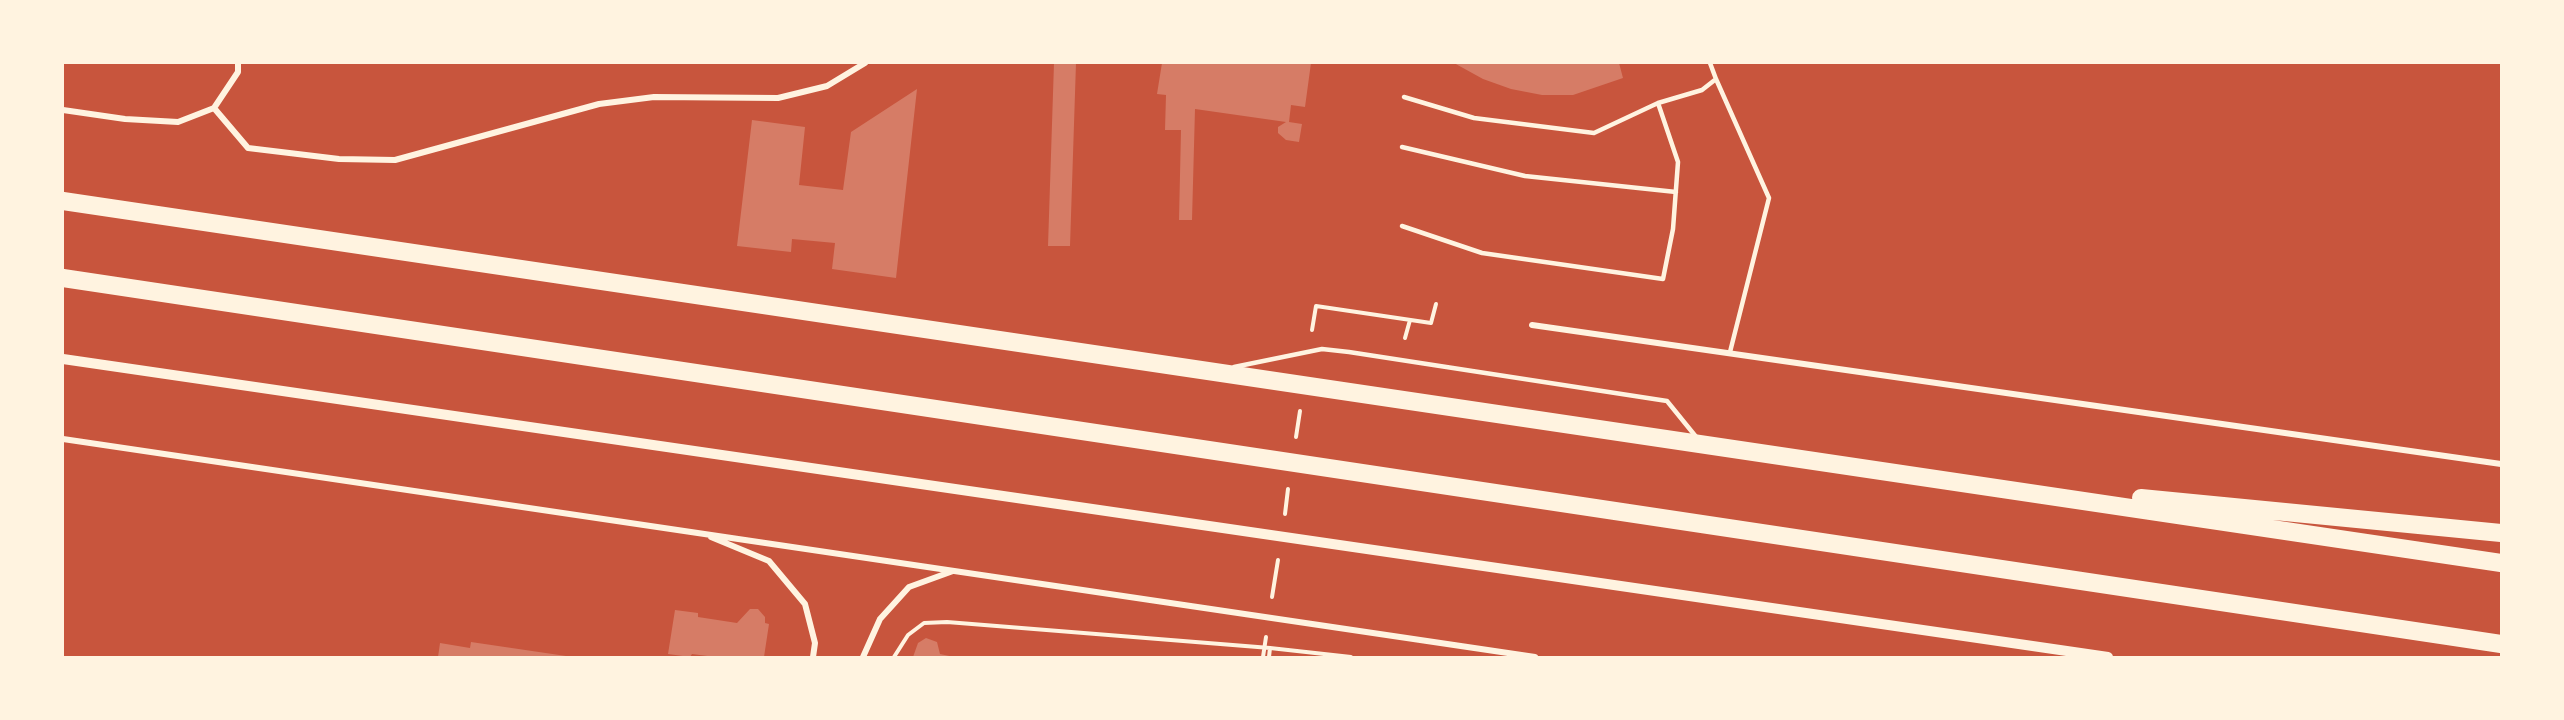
<!DOCTYPE html>
<html>
<head>
<meta charset="utf-8">
<style>
  body { margin:0 }
  #map { position:relative; width:2564px; height:720px; overflow:hidden; background:#c8553d; font-family:Poppins,sans-serif }
  canvas { display:block }
  .frame { position:absolute; inset:0; border:64px solid #fff3e0; pointer-events:none }
</style>
</head>
<body>
<div id="map">
<canvas width="2564" height="720"></canvas>
<div class="frame"></div>
</div>
<script>
const ctx = document.querySelector('canvas').getContext('2d');
ctx.lineJoin = 'round';
function fill(path, color) { ctx.fillStyle = color; ctx.fill(path, 'evenodd'); }
const poly = rows => new Path2D(rows.map(r => 'M' + r).join(''));
function trace(path, color, width, dash) { ctx.strokeStyle = color; ctx.lineWidth = width; ctx.lineCap = dash ? 'butt' : 'round'; ctx.setLineDash(dash || []); ctx.stroke(path); }
fill(poly([
  [1054,63,1076,63,1070,246,1048,246],
  [1162,63,1311,63,1305,107,1291,105,1289,122,1302,124,1299,142,1286,140,1278,133,1278,127,1286,122,1195,109,1192,220,1179,220,1181,130,1165,130,1166,95,1157,94],
  [1454,63,1619,63,1623,78,1573,95,1542,95,1511,89,1483,79],
  [917,89,896,278,832,269,835,243,792,239,791,252,737,246,752,120,805,127,799,185,843,190,851,132],
  [750,609,758,609,765,617,765,623,769,624,764,657,715,657,692,654,690,657,668,654,675,610,698,613,698,617,737,623],
  [926,638,937,642,940,654,954,657,913,657,918,643],
  [471,642,566,656,566,657,438,657,440,643,470,648]
]), '#d67c66');
trace(poly([
  [1312,330,1316,306,1431,323,1436,304],
  [1405,338,1410,320],
  [1296,437,1300,411],
  [1285,514,1288,489],
  [1272,597,1278,560],
  [894,657,908,635,924,623,947,622,1270,648,1351,657],
  [1263,657,1266,637],
  [1269,657,1270,648]
]), '#fff3e0', 4);
trace(poly([
  [1710,63,1716,79],
  [1404,97,1474,118,1594,133,1658,103,1702,90,1716,79,1769,198,1730,352],
  [1402,147,1525,176,1676,192],
  [1402,226,1482,253,1663,279,1673,229,1678,162,1658,103],
  [1234,367,1322,349,1349,352,1667,401,1697,438]
]), '#fff3e0', 4.5);
trace(poly([
  [214,108,248,148,339,159,395,160,599,104,654,97,778,98,827,86,865,63],
  [214,108,238,72,238,63],
  [63,110,125,119,178,122,214,108],
  [1532,325,2501,464],
  [63,439,1535,657],
  [711,537,769,561,805,604,815,643,813,657],
  [863,657,880,619,909,587,953,571]
]), '#fff3e0', 6);
trace(poly([
  [63,359,2108,657]
]), '#fff3e0', 10);
trace(poly([
  [63,201,2501,563],
  [63,278,2501,644],
  [2141,498,2501,533]
]), '#fff3e0', 18);
</script>
</body>
</html>
